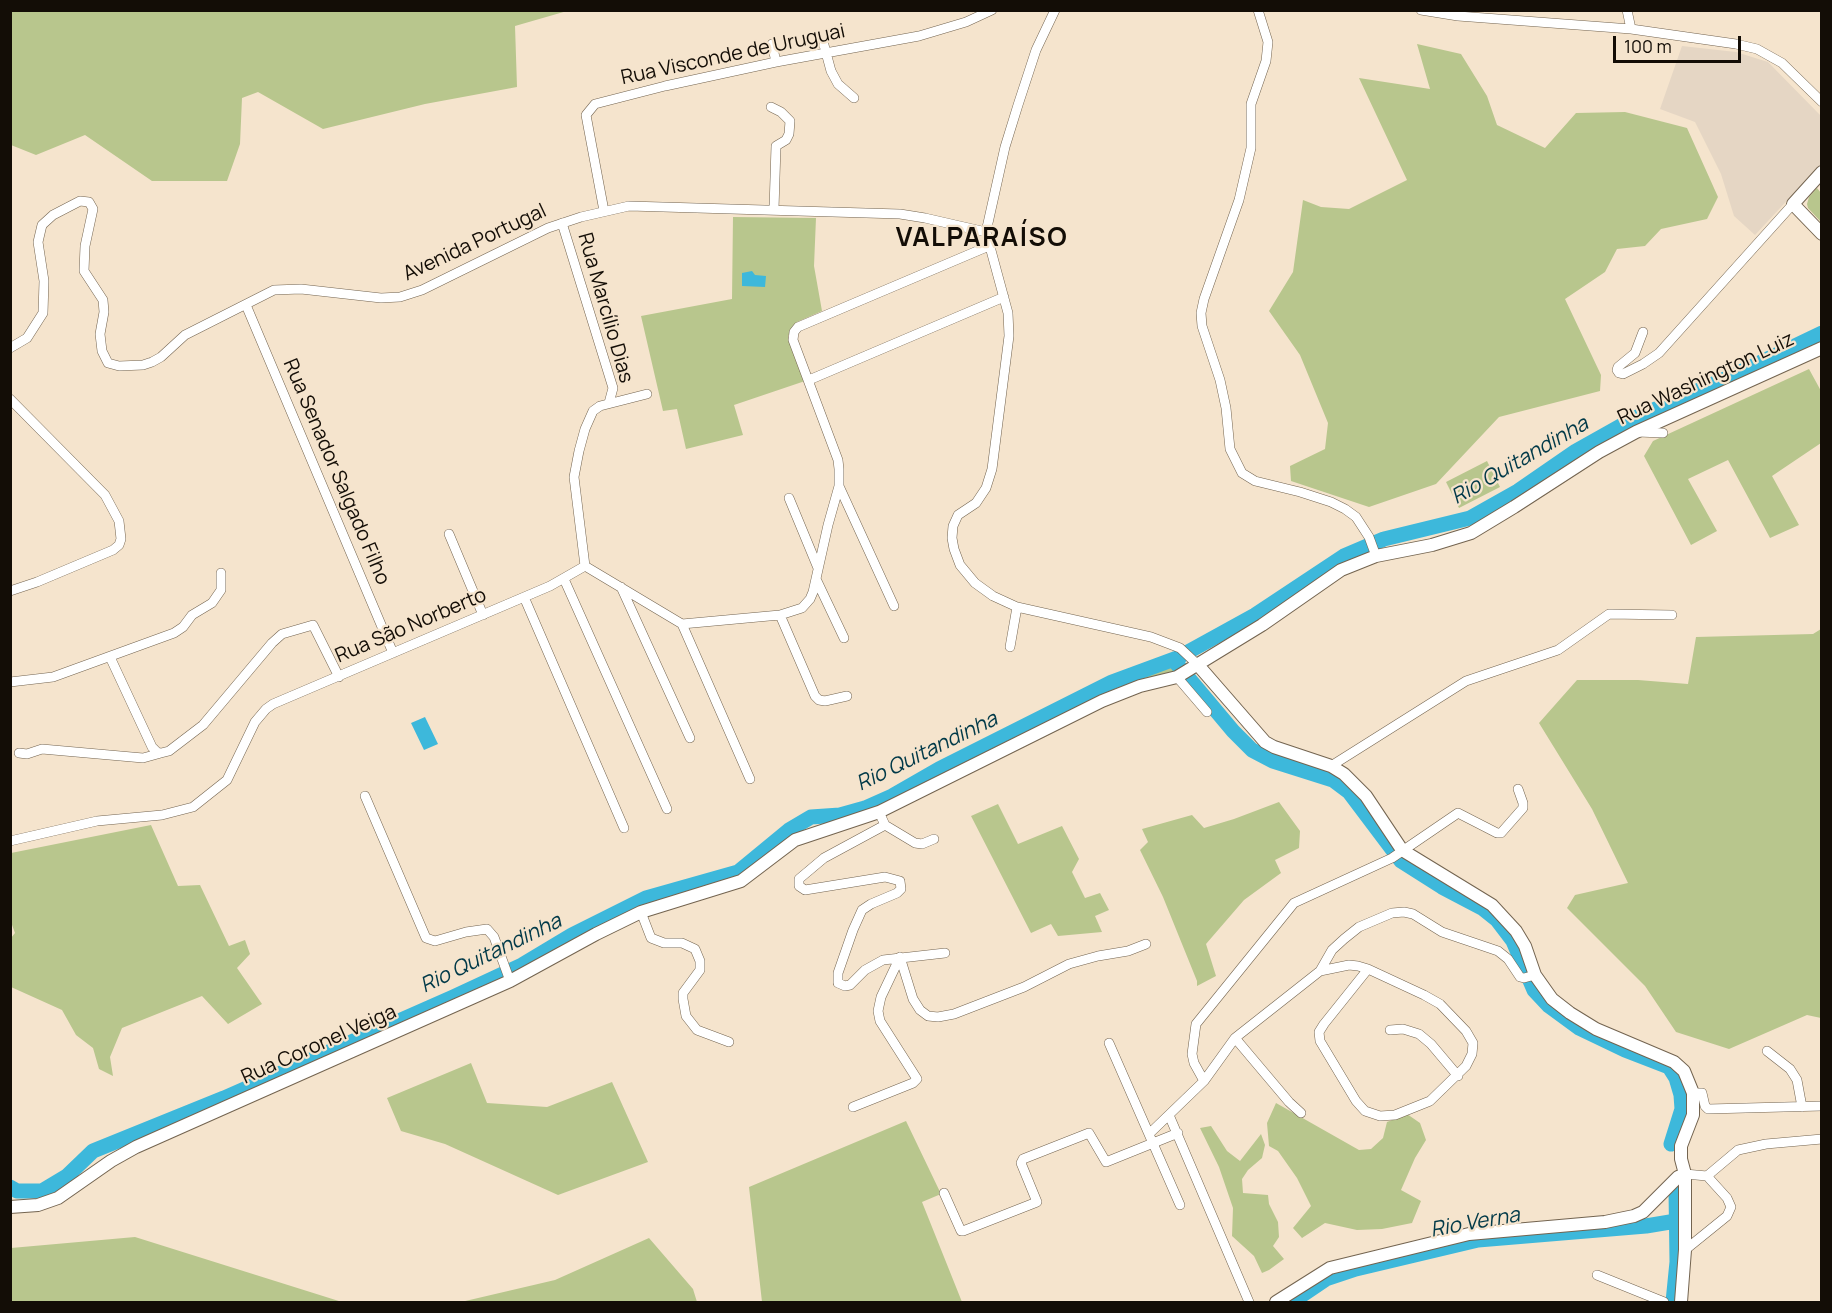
<!DOCTYPE html>
<html>
<head>
<meta charset="utf-8">
<style>
  body { margin:0 }
  #map { position:relative; width:1832px; height:1313px; overflow:hidden; background:#f5e4cd; font-family:Manrope,sans-serif }
  canvas { display:block }
  .frame { position:absolute; inset:0; border:12px solid #130d06; pointer-events:none }
  .scale { position:absolute; left:1613px; top:36px; width:128px; height:27px; box-sizing:border-box; border:3px solid #130d06; border-top:0; padding-left:8px; font-size:18px; line-height:21px; white-space:nowrap; color:#130d06; -webkit-text-stroke:4px #f5e4cd; paint-order:stroke }
</style>
</head>
<body>
<div id="map">
<canvas width="1832" height="1313"></canvas>
<div class="frame"></div>
<div class="scale">100 m</div>
</div>
<script>
const ctx = document.querySelector('canvas').getContext('2d');
ctx.lineJoin = 'round';
function fill(path, color) { ctx.fillStyle = color; ctx.fill(path, 'evenodd'); }
const poly = rows => new Path2D(rows.map(r => 'M' + r).join(''));
function trace(path, color, width, dash) { ctx.strokeStyle = color; ctx.lineWidth = width; ctx.lineCap = dash ? 'butt' : 'round'; ctx.setLineDash(dash || []); ctx.stroke(path); }
function write(font, color, halo, rows, align = 'center') {
  ctx.font = font + ' Manrope,sans-serif'; ctx.lineWidth = 4.5; ctx.setLineDash([]); ctx.textBaseline = 'middle'; ctx.strokeStyle = halo; ctx.fillStyle = color; for (const [text, x, y, turn = 0] of rows) {
    ctx.save(); ctx.translate(x, y); ctx.rotate((+turn || 0) * Math.PI / 180); ctx.textAlign = isNaN(turn) ? turn : align; if (halo) ctx.strokeText(text, 0, 0); ctx.fillText(text, 0, 0); ctx.restore();
  }
}
fill(poly([
  [1682,46,1736,52,1768,62,1821,116,1821,164,1755,235,1734,216,1721,174,1695,122,1660,109]
]), '#e5d6c4');
fill(poly([
  [10,11,11,10,567,11,515,26,517,87,425,104,323,129,258,92,242,98,240,144,227,181,152,181,85,135,36,155,11,145],
  [1417,44,1461,54,1487,96,1497,125,1545,148,1576,113,1625,112,1687,128,1718,197,1707,219,1661,229,1645,246,1617,249,1605,272,1565,299,1601,375,1600,391,1499,417,1436,484,1369,507,1291,481,1290,466,1325,449,1328,423,1300,355,1269,311,1293,272,1303,200,1321,207,1349,209,1407,180,1359,78,1430,89],
  [1817,188,1821,193,1821,222,1808,208,1807,204,1809,197],
  [733,217,816,218,814,266,822,311,797,322,788,336,805,381,734,405,743,435,686,449,677,409,663,411,641,316,732,299],
  [1809,369,1821,391,1821,443,1772,476,1799,525,1770,538,1728,460,1688,479,1717,531,1691,545,1644,456,1653,441],
  [1487,461,1500,487,1459,508,1446,482],
  [1821,629,1821,1018,1807,1015,1729,1049,1676,1032,1645,986,1567,908,1575,895,1628,883,1592,809,1539,723,1577,680,1638,680,1688,684,1696,637,1813,634],
  [1172,663,1180,673,1138,683,1135,677],
  [1279,802,1300,831,1299,848,1275,860,1281,873,1244,900,1206,944,1216,976,1197,986,1197,981,1163,897,1140,850,1148,842,1142,829,1192,815,1204,828,1234,819],
  [998,804,1018,844,1062,826,1079,859,1072,872,1085,898,1100,893,1109,910,1095,916,1102,932,1058,936,1051,924,1031,933,971,816],
  [151,825,178,886,200,885,229,946,245,940,250,954,237,968,262,1004,228,1024,202,996,122,1028,110,1057,113,1076,99,1069,93,1048,76,1035,62,1010,11,987,11,938,15,933,11,922,11,853],
  [471,1063,487,1103,547,1107,612,1082,648,1162,558,1195,445,1144,401,1131,387,1098],
  [1276,1103,1359,1150,1371,1149,1383,1138,1387,1122,1407,1114,1420,1123,1426,1140,1415,1158,1401,1190,1421,1201,1412,1223,1382,1229,1357,1230,1325,1223,1302,1238,1293,1228,1311,1206,1297,1178,1278,1151,1269,1146,1267,1123],
  [906,1121,941,1194,922,1202,962,1302,762,1302,749,1187],
  [1211,1126,1227,1151,1240,1161,1261,1134,1265,1145,1262,1158,1248,1170,1242,1179,1243,1193,1268,1195,1269,1204,1278,1222,1279,1237,1273,1246,1284,1259,1269,1270,1262,1273,1254,1256,1232,1236,1233,1208,1219,1167,1200,1128],
  [135,1237,342,1302,11,1302,11,1248],
  [649,1238,693,1289,697,1302,461,1302,555,1280]
]), '#b8c68d');
fill(poly([
  [752,271,755,275,766,276,765,287,742,286,742,273],
  [425,717,438,744,424,750,411,723]
]), '#3db8db');
trace(poly([
  [1176,663,1233,731,1252,750,1273,761,1333,780,1349,792,1401,861,1442,887,1482,908,1497,920,1513,941,1534,990,1549,1006,1579,1028,1625,1050,1669,1067,1676,1078,1681,1095,1682,1109,1671,1144],
  [10,1187,17,1191,42,1191,67,1176,93,1151,224,1098,453,997,522,965,572,935,646,898,738,872,789,830,811,817,840,815,865,808,892,796,939,769,1112,682,1177,658,1255,615,1344,556,1384,539,1470,518,1518,491,1576,451,1633,419,1732,376,1822,333],
  [1292,1302,1326,1279,1356,1269,1478,1240,1646,1226,1676,1221],
  [1673,1302,1677,1262,1676,1191]
]), '#3db8db', 15);
const minor = poly([
  [1055,10,1036,50,1018,105,1005,147,986,232,1008,313,1009,336,992,469,986,488,976,503,958,515,953,526,952,538,954,549,960,565,975,583,993,596,1017,607,1151,637,1180,648,1198,665],
  [1258,10,1268,42,1266,61,1251,104,1251,148,1239,200,1204,299,1201,313,1202,326,1220,380,1226,408,1230,449,1242,473,1255,481,1300,492,1331,502,1345,509,1356,517,1369,537,1376,556],
  [1421,10,1458,16,1631,29,1736,44,1757,49,1782,63,1822,102],
  [1627,10,1631,29],
  [772,44,776,62],
  [824,45,831,71,838,84,854,98],
  [771,107,781,112,790,121,789,134,786,140,776,146,774,209],
  [604,211,586,115,595,104,665,86,776,62,919,36,966,22,992,10],
  [562,223,613,388,609,403],
  [246,305,393,653],
  [1643,332,1635,353,1618,367,1617,370,1619,373,1623,374,1643,364,1659,353,1793,204],
  [10,348,27,338,43,313,44,281,38,242,42,225,53,215,80,201,89,202,93,209,85,246,84,271,103,300,104,312,100,334,102,351,108,363,119,366,143,365,152,362,161,357,185,335,274,290,301,289,381,298,400,297,422,290,548,228,581,217,629,206,900,214,925,218,986,232],
  [809,380,1004,297],
  [10,399,105,495,119,521,121,539,119,545,113,550,37,582,10,591],
  [1638,432,1663,433],
  [839,486,894,606],
  [789,498,818,568],
  [449,534,483,615],
  [585,566,682,624,780,615,802,608,810,599,813,592,828,525,839,486,839,469,838,460,793,340,794,332,798,327,989,246],
  [585,566,574,477,579,451,585,429,593,411,600,406,647,394],
  [564,579,667,809],
  [816,579,844,638],
  [621,587,690,738],
  [524,597,624,828],
  [780,615,815,696,819,700,825,701,847,696],
  [682,624,750,779],
  [1010,647,1017,607],
  [110,657,152,747,157,752,161,753,169,751,203,725,272,643,282,634,313,625,339,677],
  [1177,677,1207,712],
  [10,682,53,677,174,633,183,627,192,615,212,603,221,590,221,573],
  [19,753,27,754,42,749,143,758,161,753],
  [1331,766,1466,681,1558,650,1609,614,1672,615],
  [365,796,426,938,435,941,466,932,487,929,494,937,510,981],
  [879,812,885,825,824,858,799,879,799,886,805,890,885,877,900,881,901,889,897,893,871,904,862,910,853,930,838,973,838,983,845,986,850,985,865,970,883,960,945,953],
  [885,825,915,843,922,844,934,839],
  [10,841,97,821,162,815,193,807,227,780,255,722,266,709,273,704,550,586,585,566],
  [641,912,651,938,664,943,682,943,695,949,700,961,700,970,683,993,683,999,686,1016,697,1030,729,1042],
  [900,957,913,999,920,1010,928,1016,938,1017,954,1014,1024,987,1069,964,1098,956,1128,951,1146,944],
  [1320,971,1349,965,1358,966,1368,969,1424,995,1440,1004,1466,1031,1473,1043,1472,1054,1466,1066,1430,1101,1395,1115,1380,1116,1365,1111,1356,1101,1320,1041,1319,1032,1324,1024,1368,969],
  [1390,1030,1403,1029,1419,1034,1431,1044,1458,1076],
  [1235,1038,1289,1102,1301,1113],
  [1109,1043,1180,1205],
  [1767,1051,1790,1069,1797,1080,1802,1107],
  [1204,1081,1194,1063,1192,1054,1196,1024,1294,903,1392,858,1458,813,1497,833,1501,833,1523,808,1523,803,1518,789],
  [1693,1093,1702,1093,1705,1106,1708,1109,1822,1106],
  [853,1107,913,1083,917,1079,880,1021,878,1011,881,997,900,957],
  [1169,1115,1249,1302],
  [1150,1133,1204,1081,1235,1038,1320,971,1332,950,1344,939,1359,927,1392,913,1404,912,1413,914,1442,932,1498,951,1508,959,1520,977,1524,978,1535,975],
  [1685,1174,1707,1176,1727,1198,1731,1207,1727,1216,1685,1250],
  [1707,1176,1738,1150,1766,1144,1822,1139],
  [944,1193,961,1231,963,1231,1037,1202,1021,1163,1023,1159,1089,1133,1106,1162,1178,1133],
  [1597,1275,1664,1302]
]);
const major = poly([
  [1822,172,1793,204,1822,234],
  [1198,665,1265,742,1274,747,1331,766,1344,774,1366,796,1402,850,1492,905,1516,931,1525,946,1535,975,1552,999,1570,1013,1596,1029,1674,1062,1684,1071,1693,1093,1693,1115,1681,1146,1681,1159,1685,1174,1685,1250,1681,1302],
  [10,1207,38,1205,58,1198,111,1161,136,1147,510,981,596,934,641,912,741,881,795,840,879,812,1102,701,1140,686,1177,677,1262,625,1341,570,1376,556,1432,545,1471,533,1514,507,1599,452,1636,432,1822,348],
  [1276,1302,1330,1268,1469,1234,1605,1222,1634,1216,1643,1212,1678,1177,1685,1174]
]);
trace(minor, '#736450', 10);
trace(major, '#736450', 14);
trace(minor, '#fff', 9);
trace(major, '#fff', 12);
write('20px', '#130d06', '#f5e4cd', [
  ["Rua Visconde de Uruguai",733,55,-12],
  ["Avenida Portugal",475,243,-25],
  ["Rua Marcílio Dias",605,308,74],
  ["Rua Washington Luiz",1706,379,-25],
  ["Rua Senador Salgado Filho",336,472,67],
  ["Rua São Norberto",411,626,-23],
  ["Rua Coronel Veiga",319,1045,-24]
]);
write('italic 21px', '#003948', '#f5e4cd', [
  ["Rio Quitandinha",1520,461,-30],
  ["Rio Quitandinha",927,752,-26],
  ["Rio Quitandinha",491,954,-26],
  ["Rio Verna",1475,1223,-10]
]);
ctx.letterSpacing = '1.5px';
write('bold 26px', '#130d06', '#f5e4cd', [
  ["VALPARAÍSO",982,239]
]);
ctx.letterSpacing = '0px';
</script>
</body>
</html>
